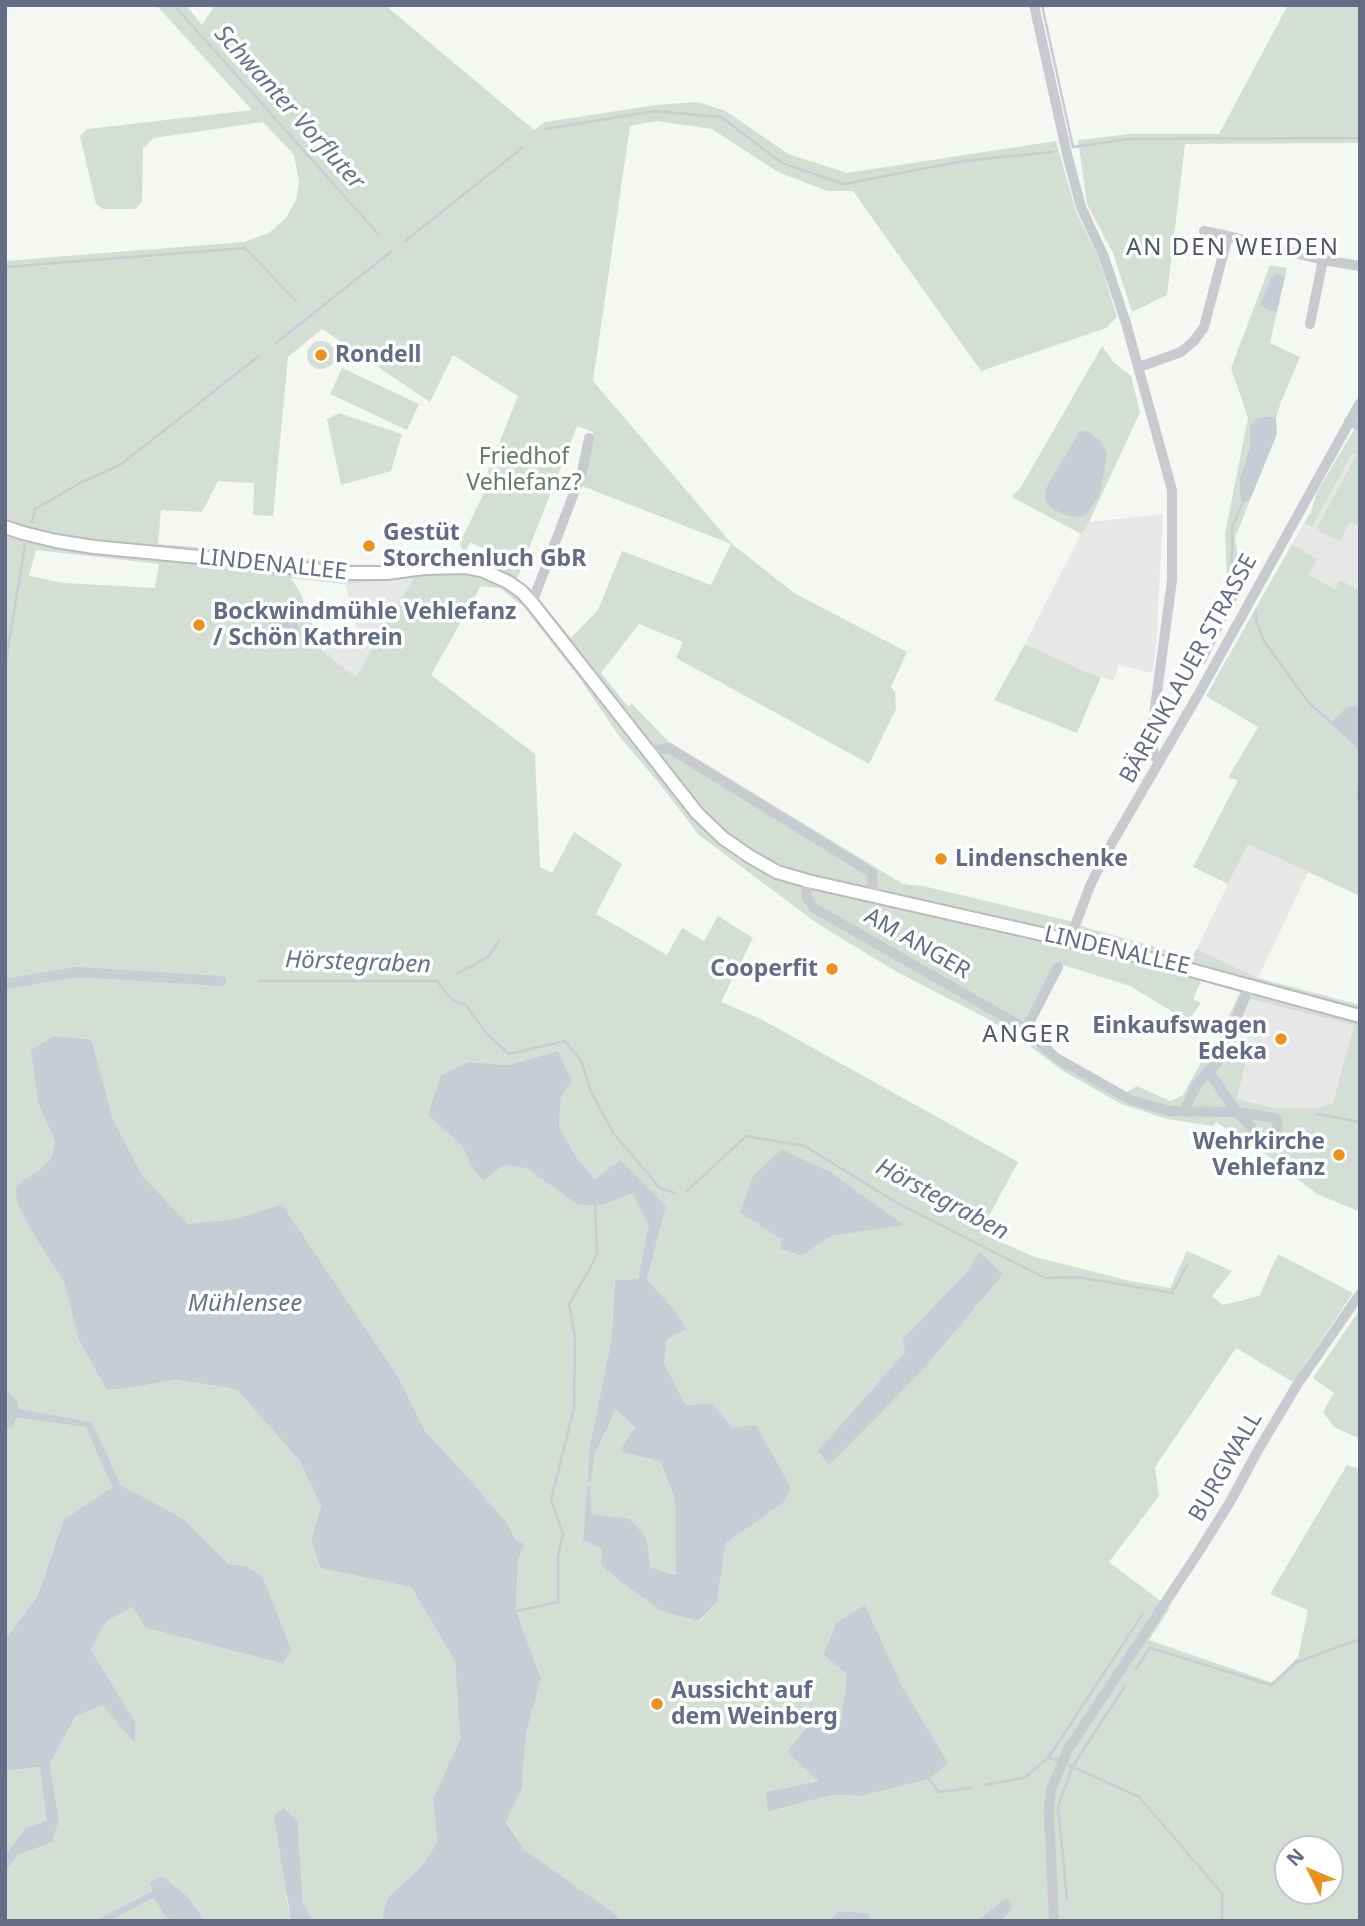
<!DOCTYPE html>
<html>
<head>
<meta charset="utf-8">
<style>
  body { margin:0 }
  #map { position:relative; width:1365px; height:1926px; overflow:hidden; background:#f5f7f3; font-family:"Noto Sans",sans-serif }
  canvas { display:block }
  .frame { position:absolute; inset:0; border:7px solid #646c86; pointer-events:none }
  .north { position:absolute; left:1274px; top:1835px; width:70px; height:70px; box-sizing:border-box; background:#fff; border:2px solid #c1c4cf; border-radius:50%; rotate:313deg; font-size:19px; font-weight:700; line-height:28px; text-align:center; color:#646c86 }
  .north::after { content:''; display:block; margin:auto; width:24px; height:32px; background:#ea911f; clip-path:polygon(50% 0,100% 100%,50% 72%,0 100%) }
</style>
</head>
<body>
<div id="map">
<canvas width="1365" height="1926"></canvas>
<div class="frame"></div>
<div class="north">N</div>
</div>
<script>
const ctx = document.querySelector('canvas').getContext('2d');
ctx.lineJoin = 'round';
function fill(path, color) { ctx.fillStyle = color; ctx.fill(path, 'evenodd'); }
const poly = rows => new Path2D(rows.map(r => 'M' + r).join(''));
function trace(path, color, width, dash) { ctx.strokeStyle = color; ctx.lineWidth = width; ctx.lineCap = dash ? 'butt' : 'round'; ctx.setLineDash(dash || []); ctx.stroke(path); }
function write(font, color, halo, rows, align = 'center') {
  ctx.font = font + ' "Noto Sans",sans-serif'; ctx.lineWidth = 7; ctx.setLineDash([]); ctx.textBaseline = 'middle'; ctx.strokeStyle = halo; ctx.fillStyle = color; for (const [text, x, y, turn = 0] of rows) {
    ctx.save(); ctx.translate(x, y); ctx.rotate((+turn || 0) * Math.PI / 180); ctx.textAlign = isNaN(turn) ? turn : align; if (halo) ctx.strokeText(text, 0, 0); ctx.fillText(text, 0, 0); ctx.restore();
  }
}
fill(poly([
  [1360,438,1360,683,1295,595,1300,549,1292,544,1304,523,1311,527],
  [1163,514,1156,649,1152,673,1119,665,1113,681,1082,670,1025,644,1081,534,1089,522],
  [415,577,356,677,322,651,358,632,345,584],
  [1248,843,1308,872,1258,978,1197,949],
  [1250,999,1355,1025,1333,1103,1317,1108,1274,1108,1236,1099,1249,1047,1233,1041]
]), '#e6e7e6');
fill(poly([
  [156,5,186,5,202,25,215,5,385,5,534,130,545,122,656,105,698,102,726,111,788,154,847,173,1056,141,1076,211,1100,261,1117,317,1106,328,981,371,853,191,827,191,778,172,712,129,657,121,630,126,593,381,732,544,794,593,907,652,891,687,895,692,896,709,869,764,676,658,683,642,639,624,601,673,628,706,632,704,668,741,903,884,923,886,1070,921,1087,928,1192,957,1197,949,1258,978,1360,1005,1360,1212,1317,1194,1265,1154,1216,1122,1213,1126,1167,1119,1121,1104,1063,1071,1031,1047,988,1019,897,972,818,924,699,835,659,783,619,736,583,683,523,606,499,588,481,586,431,675,535,754,540,867,552,873,574,832,622,864,596,914,667,955,682,928,704,941,718,916,753,938,721,1002,761,1019,1018,1162,980,1233,1035,1257,1130,1281,1170,1288,1187,1251,1232,1271,1212,1296,1223,1305,1259,1296,1278,1254,1353,1293,1293,1382,1236,1348,1155,1467,1159,1496,1109,1562,1170,1608,1149,1640,1273,1683,1298,1657,1308,1610,1270,1594,1347,1465,1360,1469,1360,1921,1000,1921,1011,1913,1006,1898,976,1921,872,1921,868,1913,840,1911,829,1921,622,1921,614,1913,525,1850,506,1821,522,1788,526,1735,541,1678,516,1611,518,1560,516,1540,507,1523,465,1474,425,1431,399,1378,282,1204,234,1219,188,1224,142,1175,112,1117,92,1040,38,1102,55,1142,51,1158,38,1171,21,1181,16,1189,38,1242,64,1282,79,1341,107,1390,130,1388,176,1380,236,1389,299,1460,321,1506,311,1540,320,1568,411,1587,455,1661,460,1741,433,1799,437,1843,420,1868,388,1897,381,1921,314,1921,303,1904,298,1822,286,1896,291,1921,205,1921,187,1896,152,1891,94,1921,5,1921,5,1872,18,1855,52,1841,59,1820,50,1764,75,1717,102,1705,135,1742,135,1721,91,1650,106,1622,132,1607,146,1628,282,1664,247,1566,229,1564,182,1518,121,1485,92,1422,19,1409,17,1400,5,1388,5,261,244,242,269,233,286,218,296,200,299,182,294,155,263,122,154,138,143,148,142,202,135,209,103,209,96,204,80,136,87,129,252,110],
  [322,329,430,402,453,355,518,396,483,484,487,486,460,543,464,554,389,566,355,565,251,552,158,544,161,510,202,512,218,481,254,483,253,515,273,516,288,357],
  [577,426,593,432,582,486,731,544,711,585,622,551,598,610,571,638,539,599,517,579],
  [470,542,495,554,490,566,465,554],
  [36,550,159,564,155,588,64,583,29,576],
  [291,578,345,584,414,578,356,677,322,651,301,594],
  [1057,963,1130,986,1188,1021,1201,1003,1193,999,1201,981,1240,992,1216,1043,1209,1049,1182,1096,1170,1101,1137,1086,1125,1093,1059,1055,1026,1023],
  [1250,999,1354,1025,1333,1103,1317,1108,1274,1108,1237,1099,1249,1047,1233,1041],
  [558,1051,572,1081,561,1097,559,1127,577,1158,595,1179,666,1207,647,1279,677,1313,667,1339,664,1363,686,1405,712,1403,733,1428,783,1503,726,1543,717,1602,700,1621,663,1612,621,1582,603,1548,583,1541,587,1487,590,1487,592,1514,647,1540,650,1567,677,1575,675,1499,660,1461,635,1427,616,1410,595,1453,591,1481,589,1450,611,1341,615,1280,638,1279,650,1226,632,1194,603,1205,578,1205,528,1169,503,1165,472,1166,461,1144,469,1062,508,1065],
  [902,1225,831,1236,800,1256,780,1249,782,1239],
  [979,1253,919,1374,829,1464,819,1451,905,1352,966,1273],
  [865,1605,904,1690,860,1796,832,1795,769,1812,767,1792,818,1781,787,1752,807,1726,841,1721,847,1674],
  [1288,1849,1330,1849,1330,1891,1288,1891],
  [1288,5,1360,5,1360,143,1185,144,1167,295,1132,312,1113,253,1087,204,1078,140,1130,134,1219,134],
  [1270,265,1287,268,1285,277,1276,274,1270,311,1277,312,1270,343,1300,357,1281,402,1276,417,1258,417,1250,425,1250,446,1240,478,1242,504,1250,500,1235,538,1240,573,1236,598,1227,578,1225,534,1248,418,1231,368],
  '307 355a14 14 0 1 1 28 0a14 14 0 1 1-28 0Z',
  [1102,346,1114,363,1131,376,1140,412,1089,522,1081,534,1012,497,1021,487],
  [342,368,419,404,407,430,330,394],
  [339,413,402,434,391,471,341,485,327,419],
  [1355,428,1360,431,1360,527,1350,522,1340,541,1316,530,1356,455,1352,454,1312,527,1304,523,1311,512,1317,492],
  [1292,544,1317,559,1309,575,1335,589,1340,580,1360,591,1360,705,1346,707,1332,722,1360,748,1360,896,1248,844,1228,884,1193,867,1238,780,1228,778,1258,727,1206,696],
  [1025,644,1082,670,1101,677,1077,733,994,700],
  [1360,1309,1360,1439,1334,1427,1323,1412,1334,1393,1313,1378],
  [16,1418,87,1427,112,1487,64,1519,38,1595,5,1640,5,1427,12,1427],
  [40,1767,46,1822,25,1828,5,1855,5,1771],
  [155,1898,163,1913,172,1921,110,1921]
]), '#d5ded4');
fill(poly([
  [1276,273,1285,277,1277,312,1270,311,1260,305,1271,278],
  [1258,417,1276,417,1277,434,1250,500,1242,504,1240,495,1240,478,1250,446,1250,425],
  [1087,431,1102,442,1107,454,1100,494,1086,515,1077,517,1066,515,1051,508,1045,500,1045,490,1079,432],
  [292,609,294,611,299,629,294,637,286,642,276,639,270,631,268,620,270,615,277,612,284,615],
  [1360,705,1360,748,1332,722,1346,707],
  [54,1036,92,1040,112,1117,142,1175,188,1224,234,1219,282,1204,399,1378,425,1431,465,1474,507,1523,516,1540,524,1544,518,1560,516,1611,541,1678,526,1735,522,1788,506,1822,525,1850,614,1913,622,1921,381,1921,388,1897,420,1868,437,1843,433,1799,460,1740,455,1661,411,1587,320,1568,311,1540,321,1506,299,1460,236,1389,176,1380,130,1388,107,1390,79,1341,64,1282,38,1242,17,1203,16,1189,21,1181,38,1171,51,1158,55,1142,38,1102,31,1050],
  [558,1051,572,1081,561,1097,559,1127,577,1158,595,1179,621,1160,666,1207,647,1279,677,1313,686,1329,667,1339,664,1363,686,1405,712,1403,733,1428,756,1425,791,1488,783,1503,726,1543,717,1602,699,1621,663,1612,621,1582,601,1565,602,1548,583,1541,587,1487,590,1487,592,1514,630,1519,647,1539,650,1567,676,1575,675,1499,660,1461,620,1451,635,1427,616,1410,595,1453,591,1482,588,1481,589,1450,611,1341,615,1280,638,1279,649,1225,632,1194,603,1205,578,1205,528,1169,503,1165,484,1181,472,1167,461,1144,428,1115,441,1075,469,1062,508,1065],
  [781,1150,827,1170,904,1225,831,1236,801,1256,780,1249,781,1239,740,1212,753,1176],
  [979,1252,1003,1274,919,1374,829,1465,818,1451,905,1352,903,1339,966,1273],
  [5,1388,17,1400,19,1409,92,1422,121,1485,182,1518,229,1564,247,1566,263,1578,291,1649,283,1664,146,1628,132,1607,106,1622,91,1650,135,1721,135,1743,102,1705,75,1717,50,1764,59,1820,52,1842,18,1855,5,1872,5,1855,25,1828,46,1821,40,1767,5,1771,5,1640,38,1595,64,1519,112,1487,86,1427,16,1418,12,1428,5,1427],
  [865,1605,904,1690,948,1763,929,1779,860,1796,832,1795,768,1812,766,1792,818,1781,787,1752,807,1726,812,1715,841,1721,847,1674,824,1655,836,1623],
  [283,1808,298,1822,303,1904,314,1921,291,1921,274,1816],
  [161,1876,187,1896,205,1921,172,1921,163,1913,154,1898,110,1921,94,1921,152,1891,150,1883],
  [1006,1898,1012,1903,1010,1913,1000,1921,976,1921],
  [839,1911,868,1913,872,1921,829,1921]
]), '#c8ccd5');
trace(poly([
  [174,5,378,234],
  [1042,5,1073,147,1129,139,1360,138],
  [545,129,655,111,721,117,782,163,844,184,963,161,1052,152],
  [405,241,522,148],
  [5,267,245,248,296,301],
  [276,343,392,251],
  [32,522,35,509,80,483,120,465,259,356],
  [1256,611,1256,620,1264,641,1309,703,1360,748],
  [1204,663,1237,596,1232,584,1232,528,1242,504],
  [5,666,25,545],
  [1360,759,1358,801,1360,805],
  [457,974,488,957,499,941],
  [259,981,437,981,452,1000,466,1005,487,1034,509,1054,565,1041,581,1060,591,1092,614,1134,660,1188,675,1193],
  [1318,1114,1360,1122],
  [686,1192,746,1136,805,1146,897,1203,1045,1278,1078,1277,1172,1293,1187,1265],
  [516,1611,558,1602,558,1557,563,1533,551,1500,574,1408,575,1337,569,1304,588,1272,597,1254,595,1206],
  [1136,1669,1150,1648,1271,1685,1295,1663,1360,1639],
  [1048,1758,1059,1760],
  [1069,1765,1139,1797,1222,1893,1222,1921],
  [929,1779,939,1792,970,1788],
  [986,1785,1024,1778,1048,1758,1142,1615],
  [1067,1899,1058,1806,1073,1766,1125,1686]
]), '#c8ccd5', 2.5);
trace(poly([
  [5,984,77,972,221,981]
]), '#c8ccd5', 10);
const major = poly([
  [5,527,23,533,56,541,94,547,231,560,338,573,387,573,424,568,465,567,484,571,508,582,521,591,532,603,697,813,723,838,749,856,777,872,808,881,1143,957,1360,1016]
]);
trace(major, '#b9bbc0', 16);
trace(poly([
  [1034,5,1067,154,1081,207,1104,257,1126,323,1172,490,1172,580,1152,730,1152,746,1155,757,1159,761],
  [1204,231,1228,236],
  [1310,324,1323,260],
  [1139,367,1181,352,1194,341,1204,327,1228,236,1323,260,1360,266],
  [1349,421,1360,426],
  [532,603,582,472,589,438],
  [649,751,669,748,872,873,873,896],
  [808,881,806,896,814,908,1026,1029,1055,1057,1131,1100,1170,1111,1237,1112,1275,1118,1278,1121,1276,1131,1271,1137,1263,1138,1257,1134,1237,1112,1208,1071],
  [1070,939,1090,886,1105,855,1198,695,1360,403],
  [1026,1029,1058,967],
  [1184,1112,1197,1084,1219,1060,1250,985],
  [1054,1921,1049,1813,1051,1790,1067,1751,1198,1553,1230,1502,1257,1452,1297,1385,1360,1294]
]), '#c9cacf', 10);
trace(major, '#fff', 12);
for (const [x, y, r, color] of [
  [321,355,7,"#ea911f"],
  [369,546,7,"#ea911f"],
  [199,625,7,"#ea911f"],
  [941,859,7,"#ea911f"],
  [832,969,7,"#ea911f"],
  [1281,1039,7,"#ea911f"],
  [1339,1155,7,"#ea911f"],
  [657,1704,7,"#ea911f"]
]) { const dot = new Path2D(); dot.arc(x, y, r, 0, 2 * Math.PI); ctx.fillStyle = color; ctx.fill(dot); trace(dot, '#fff', 2.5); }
write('bold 23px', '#646c86', '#fff', [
  ["Rondell",335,355],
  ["Gestüt",383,533],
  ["Storchenluch GbR",383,559],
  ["Bockwindmühle Vehlefanz",213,612],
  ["/ Schön Kathrein",213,638],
  ["Lindenschenke",955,859],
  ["Cooperfit",818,969,"right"],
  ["Einkaufswagen",1267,1026,"right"],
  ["Edeka",1267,1052,"right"],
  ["Wehrkirche",1325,1142,"right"],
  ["Vehlefanz",1325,1168,"right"],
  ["Aussicht auf",671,1691],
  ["dem Weinberg",671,1717]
], 'left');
write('23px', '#637c67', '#fff', [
  ["Friedhof",524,457],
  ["Vehlefanz?",524,483]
]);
write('23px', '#646c86', '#fff', [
  ["LINDENALLEE",273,565,6],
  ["BÄRENKLAUER STRASSE",1189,669,-61],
  ["AM ANGER",917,944,30],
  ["LINDENALLEE",1117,951,13],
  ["BURGWALL",1226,1467,-60]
]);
write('italic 24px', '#657489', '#fff', [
  ["Schwanter Vorfluter",289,108,48],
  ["Hörstegraben",358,963,2],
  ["Hörstegraben",942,1200,28],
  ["Mühlensee",245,1304]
]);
ctx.letterSpacing = '2px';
write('24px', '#52586a', '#fff', [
  ["AN DEN WEIDEN",1233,248],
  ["ANGER",1027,1035]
]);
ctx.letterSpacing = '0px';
</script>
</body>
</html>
